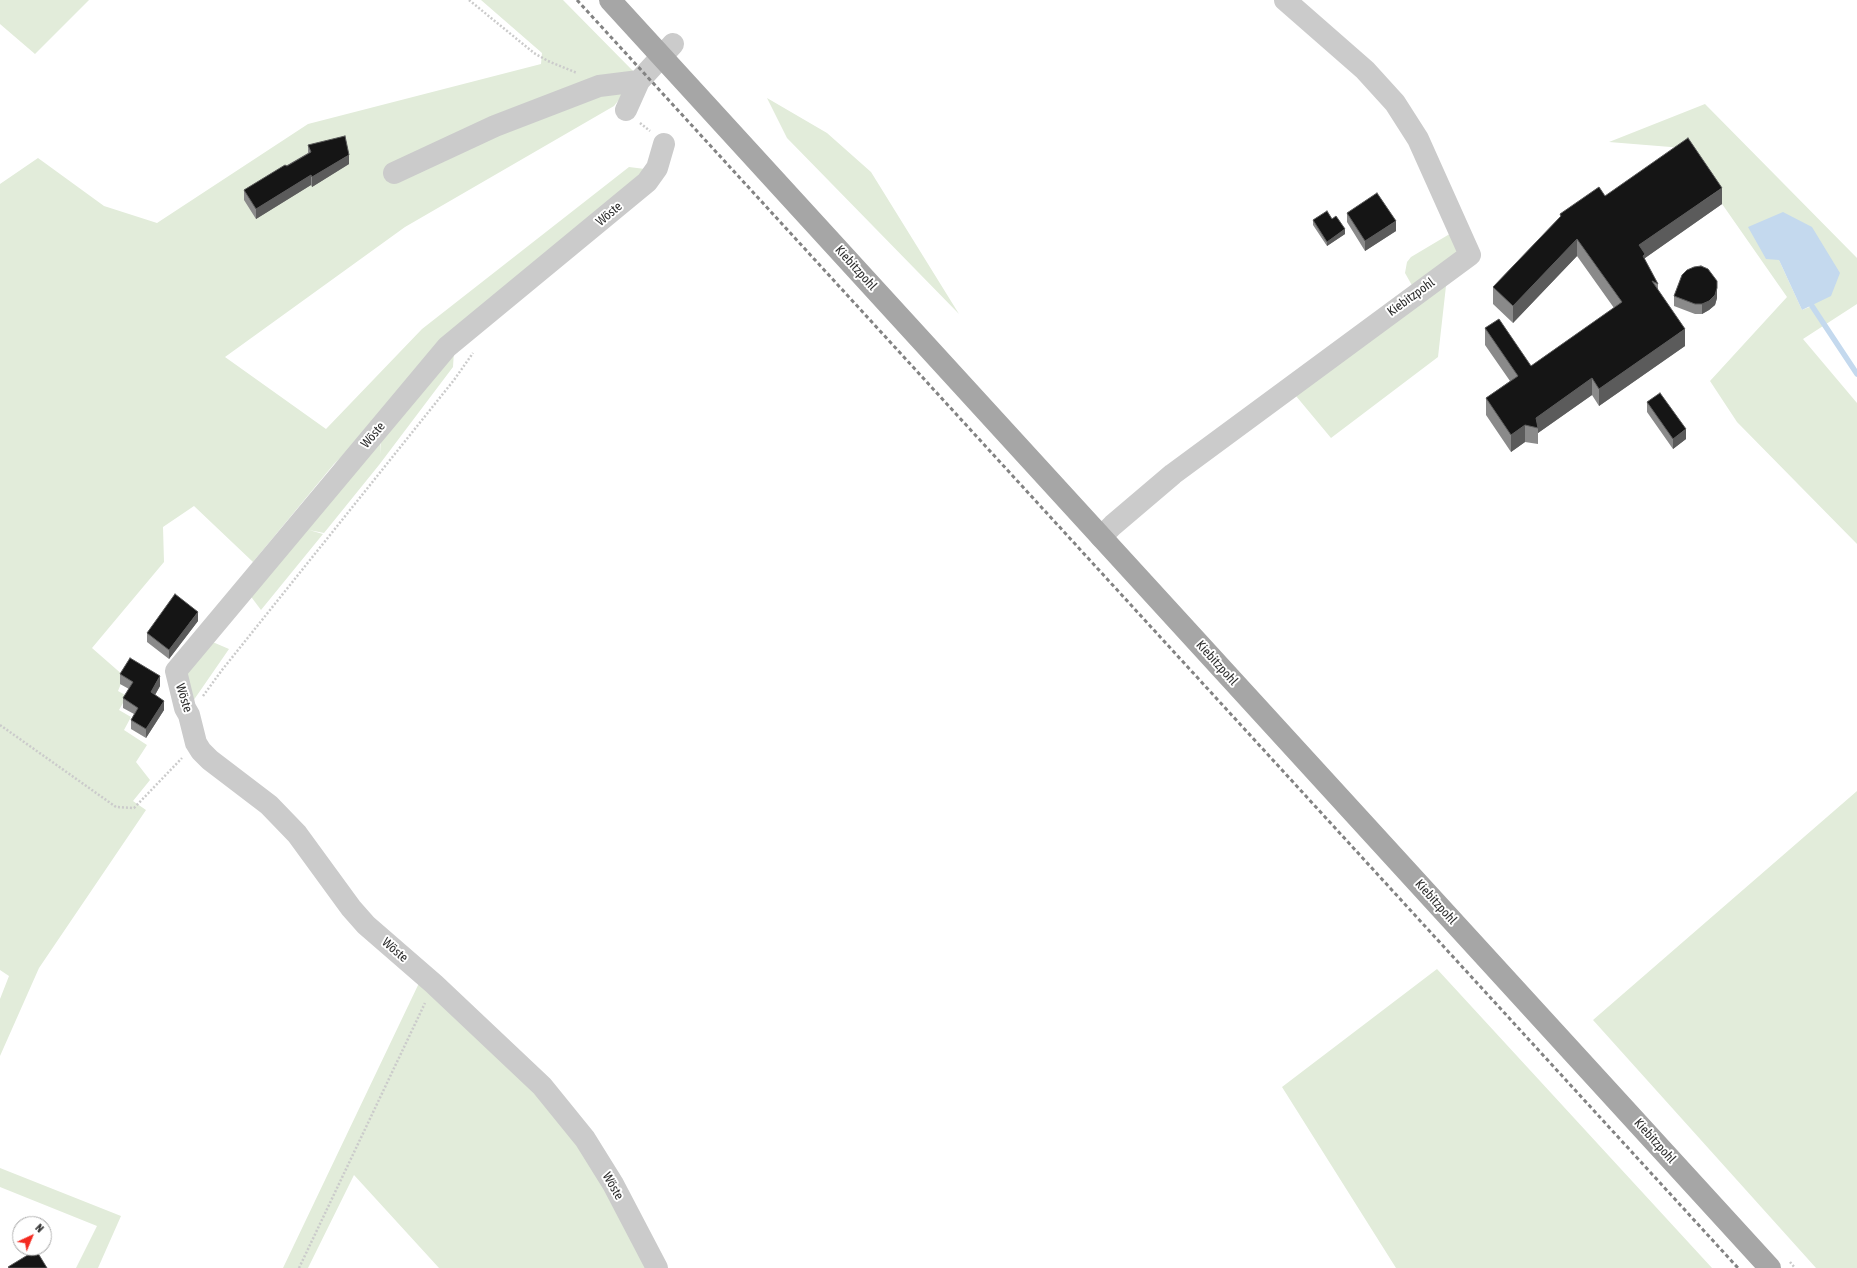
<!DOCTYPE html>
<html>
<head>
<meta charset="utf-8">
<style>
  body { margin:0 }
  #map { position:relative; width:1857px; height:1268px; overflow:hidden; background:#fff; font-family:"Asap Condensed",sans-serif }
  canvas { display:block }
  .north { position:absolute; left:12px; top:1216px; width:40px; height:40px; box-sizing:border-box; background:#fff; border:1px solid #ababab; border-radius:50%; rotate:44deg; font-size:11px; font-weight:700; line-height:16px; text-align:center; color:#2e2e2e }
  .north::after { content:''; display:block; margin:auto; width:14px; height:18px; background:#f42a20; clip-path:polygon(50% 0,100% 100%,50% 72%,0 100%) }
</style>
</head>
<body>
<div id="map">
<canvas width="1857" height="1268"></canvas>
<div class="north">N</div>
</div>
<script>
const ctx = document.querySelector('canvas').getContext('2d');
ctx.lineJoin = 'round';
function fill(path, color) { ctx.fillStyle = color; ctx.fill(path, 'evenodd'); }
const poly = rows => new Path2D(rows.map(r => 'M' + r).join(''));
function trace(path, color, width, dash) { ctx.strokeStyle = color; ctx.lineWidth = width; ctx.lineCap = dash ? 'butt' : 'round'; ctx.setLineDash(dash || []); ctx.stroke(path); }
function write(font, color, halo, rows, align = 'center') {
  ctx.font = font + ' "Asap Condensed",sans-serif'; ctx.lineWidth = 4; ctx.setLineDash([]); ctx.textBaseline = 'middle'; ctx.strokeStyle = halo; ctx.fillStyle = color; for (const [text, x, y, turn = 0] of rows) {
    ctx.save(); ctx.translate(x, y); ctx.rotate((+turn || 0) * Math.PI / 180); ctx.textAlign = isNaN(turn) ? turn : align; if (halo) ctx.strokeText(text, 0, 0); ctx.fillText(text, 0, 0); ctx.restore();
  }
}
fill(poly([
  [0,0,89,0,35,54,0,24],
  [481,0,563,0,635,73,633,82,614,106,405,227,225,357,326,429,422,329,629,167,645,169,334,464,253,562,194,506,163,527,164,562,92,648,124,676,118,691,127,696,119,710,131,717,124,730,147,745,136,762,150,780,133,801,146,810,39,968,0,1056,0,999,9,976,0,970,0,184,38,158,104,206,157,223,308,124,541,64,542,53],
  [767,98,827,133,871,172,959,314,787,138],
  [1705,104,1857,258,1857,304,1803,339,1857,403,1857,544,1737,422,1710,381,1787,297,1683,148,1609,142],
  [1779,260,1812,306,1802,310],
  [1453,232,1462,257,1414,289,1405,273,1407,262,1411,257],
  [1447,277,1438,357,1331,438,1296,396],
  [454,351,453,367,379,465,324,533,309,530,323,534,261,610,249,594,380,435,380,455,381,433],
  [208,640,229,649,191,704,183,669],
  [1857,791,1857,1268,1816,1268,1593,1020],
  [1437,969,1712,1268,1396,1268,1282,1087],
  [420,981,548,1105,608,1186,650,1268,439,1268,354,1175,308,1268,283,1268],
  [0,1168,121,1216,98,1268,76,1268,97,1226,0,1187]
]), '#e2ecda');
fill(poly([
  [1783,212,1812,227,1840,273,1831,296,1802,310,1779,260,1766,259,1748,227]
]), '#c4d9ee');
trace(poly([
  [1812,306,1857,374]
]), '#c4d9ee', 5.5);
trace(poly([
  [469,0,534,53,548,61,577,73],
  [640,123,650,131],
  [203,696,222,670,454,380,473,353],
  [0,725,116,807,134,808,182,758],
  [1790,1262,1795,1268],
  [299,1268,425,1003]
]), '#cbcbcb', 2.5, [2, 2]);
trace(poly([
  [626,110,639,81,673,44],
  [394,173,495,126,599,86,639,81],
  [1101,537,1113,525,1173,474,1470,255,1418,139,1395,103,1365,70,1285,0],
  [657,1268,613,1184,585,1139,542,1086,434,984,366,925,351,908,297,834,269,805,210,760,201,751,196,743,189,715,185,708,176,671,447,347,647,182,657,168,664,144]
]), '#cbcbcb', 22);
trace(poly([
  [610,0,1770,1268]
]), '#a6a6a6', 22);
trace(poly([
  [577,0,1738,1268]
]), '#838383', 3, [4, 3]);
fill(poly([
  [308,145,349,164,312,187,311,185,256,219,244,200,244,190,308,153],
  [1605,196,1722,204,1645,258,1645,260,1658,284,1658,290,1685,346,1599,406,1592,395,1538,433,1538,444,1525,442,1511,452,1486,415,1486,398,1510,381,1485,345,1485,328,1531,366,1614,308,1577,256,1513,323,1493,304,1493,287,1560,218,1560,214],
  [1347,213,1396,231,1365,251,1347,222],
  [1332,219,1345,234,1327,246,1313,225,1313,220],
  [1674,296,1717,298,1715,305,1709,310,1702,314,1695,314,1674,306],
  [1647,402,1686,439,1673,449,1647,412],
  [198,621,169,659,147,642,147,633],
  [120,674,160,686,155,695,164,710,146,738,131,729,131,720,134,714,123,708,123,698,129,689,120,684]
]), '#8a8a8a');
fill(poly([
  [349,155,349,164,312,187,312,177],
  [311,175,311,185,256,219,256,209],
  [1722,188,1722,204,1645,258,1645,271,1639,245],
  [1396,221,1396,231,1365,251,1365,241],
  [1345,229,1345,234,1327,246,1327,242],
  [1577,239,1577,256,1513,323,1513,306],
  [1717,288,1717,298,1715,305,1709,310,1702,314,1702,304],
  [1685,329,1685,346,1599,406,1599,389],
  [1592,378,1592,395,1538,433,1538,428,1536,418],
  [1525,425,1525,442,1511,452,1511,435],
  [1686,429,1686,439,1673,449,1673,439],
  [198,612,198,621,169,659,169,650],
  [160,676,160,686,151,702,151,692],
  [164,701,164,710,146,738,146,729]
]), '#5b5b5b');
const building = poly([
  [345,136,349,155,312,177,311,175,256,209,244,190,285,165,287,166,311,152,308,145,345,136],
  [1688,138,1722,188,1639,245,1645,254,1643,256,1658,284,1652,281,1685,329,1599,389,1592,378,1536,418,1538,428,1525,425,1511,435,1486,398,1518,376,1485,328,1499,319,1531,366,1622,302,1577,239,1513,306,1493,287,1561,216,1560,214,1599,187,1605,196,1688,138],
  [1377,193,1396,221,1365,241,1347,213,1377,193],
  [1327,211,1332,219,1336,216,1345,229,1327,242,1313,220,1327,211],
  [1701,266,1708,269,1717,281,1717,288,1715,295,1709,301,1702,304,1695,304,1674,296,1682,275,1687,270,1694,267,1701,266],
  [1660,393,1686,429,1673,439,1647,402,1660,393],
  [175,594,198,612,169,650,147,633,175,594],
  [130,658,160,676,151,692,164,701,146,729,131,720,138,708,123,698,133,682,120,674,130,658],
  [36,1250,47,1268,9,1268,8,1267,36,1250]
]);
fill(building, '#151515');
trace(building, '#5b5b5b', 1);
write('13px', '#2e2e2e', '#fff', [
  ["Wöste",609,214,-40],
  ["Kiebitzpohl",856,268,48],
  ["Kiebitzpohl",1411,297,-36],
  ["Wöste",373,435,-50],
  ["Kiebitzpohl",1217,663,48],
  ["Wöste",184,698,73],
  ["Kiebitzpohl",1436,902,48],
  ["Wöste",395,950,41],
  ["Kiebitzpohl",1655,1141,48],
  ["Wöste",613,1186,60]
]);
</script>
</body>
</html>
